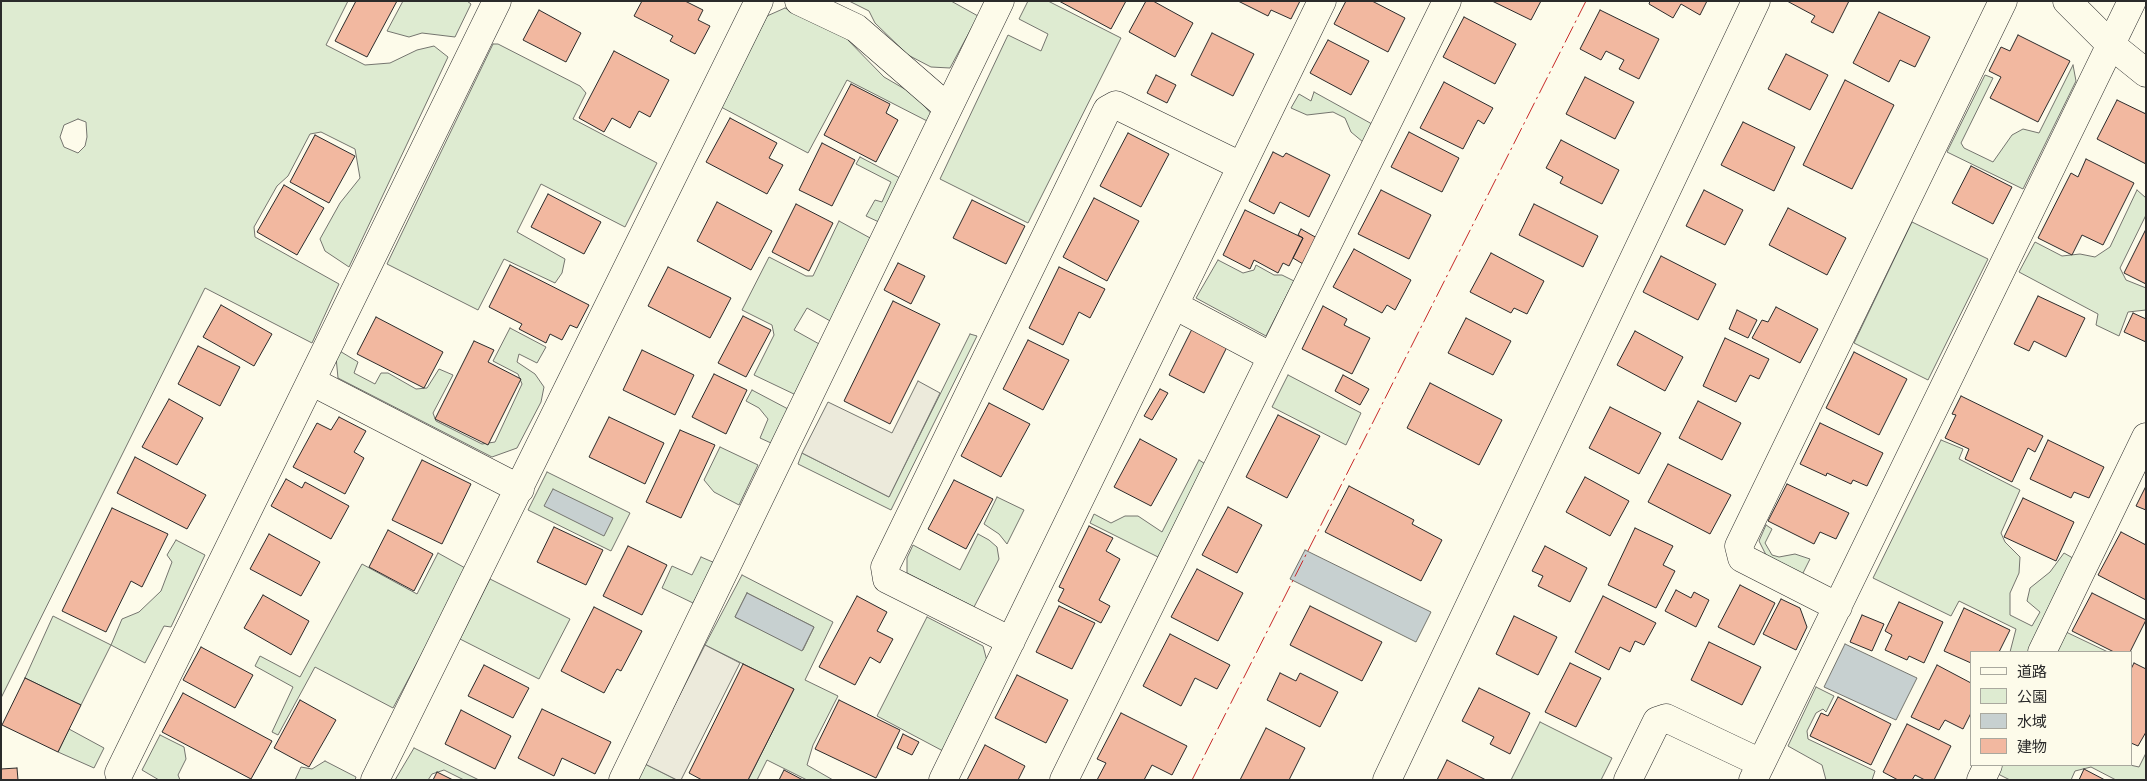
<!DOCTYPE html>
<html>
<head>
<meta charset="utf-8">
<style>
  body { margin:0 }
  #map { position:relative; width:2147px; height:781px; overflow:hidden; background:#fdfbea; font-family:"Roboto Serif","Noto Sans JP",serif }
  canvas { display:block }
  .frame { position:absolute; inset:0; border:2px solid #2b2b2b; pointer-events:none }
  .legend { position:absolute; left:1970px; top:651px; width:162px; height:115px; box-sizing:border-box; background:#fdfbea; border:1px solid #a9a89e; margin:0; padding:6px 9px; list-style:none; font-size:15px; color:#2b2b2b }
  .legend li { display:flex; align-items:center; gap:10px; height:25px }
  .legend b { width:25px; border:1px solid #a9a89e }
</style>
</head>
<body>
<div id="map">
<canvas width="2147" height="781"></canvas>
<div class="frame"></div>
<ul class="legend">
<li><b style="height:6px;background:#fdfbea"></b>道路</li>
<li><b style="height:14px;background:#deebd1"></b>公園</li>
<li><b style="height:14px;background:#c7d0d0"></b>水域</li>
<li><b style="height:14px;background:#f2b8a0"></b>建物</li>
</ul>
</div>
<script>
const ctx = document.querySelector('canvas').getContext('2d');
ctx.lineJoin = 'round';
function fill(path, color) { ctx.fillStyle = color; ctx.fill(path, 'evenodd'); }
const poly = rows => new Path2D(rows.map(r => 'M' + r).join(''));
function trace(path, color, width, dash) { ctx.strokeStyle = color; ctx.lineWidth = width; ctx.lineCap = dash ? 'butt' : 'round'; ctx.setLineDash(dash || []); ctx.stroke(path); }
const green = poly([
  [1,1,348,1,326,45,365,65,390,63,417,50,434,46,448,57,349,267,325,251,320,239,340,203,360,178,355,149,321,132,310,134,288,176,277,186,254,227,255,237,339,284,312,343,205,288,1,698,1,1],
  [78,119,86,122,87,137,85,146,78,153,64,147,60,137,64,125,78,119],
  [403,1,467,1,471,4,455,37,422,33,409,37,387,31,403,1],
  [849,1,951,1,978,16,950,68,931,67,908,55,875,23,869,11,849,1],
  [1028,1,1048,1,1121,38,1028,223,940,179,1008,35,1041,51,1048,34,1019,19,1028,1],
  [785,8,844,36,884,77,915,95,933,116,931,123,847,80,808,153,721,107,767,16,785,8],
  [493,44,498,44,580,86,586,93,573,119,657,163,625,227,541,184,517,232,565,259,562,273,555,283,504,259,478,310,387,264,493,44],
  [2073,65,2076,81,2023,189,1947,152,1985,75,1993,78,1961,143,1964,148,1993,162,2012,135,2023,129,2039,133,2073,65],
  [1314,92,1372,124,1363,142,1351,132,1345,118,1333,112,1307,115,1291,108,1299,94,1311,101,1314,92],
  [860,157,902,179,881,223,866,216,875,200,882,202,891,182,856,164,860,157],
  [2137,190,2146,198,2146,215,2120,268,2126,280,2146,288,2146,310,2128,312,2119,336,2096,325,2098,314,2019,272,2035,242,2062,256,2080,254,2095,257,2110,247,2137,190],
  [839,221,872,239,832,322,807,308,794,330,821,345,796,395,754,375,774,335,772,325,742,310,769,257,806,276,813,276,839,221],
  [1912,222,1988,259,1928,380,1854,343,1912,222],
  [1218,260,1243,273,1254,270,1256,265,1274,275,1282,275,1294,281,1266,336,1196,298,1218,260],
  [510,328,546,347,537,363,519,354,517,362,535,374,544,387,541,402,517,448,492,457,338,378,336,357,338,350,358,362,354,373,375,384,381,373,388,373,416,389,427,388,439,369,453,375,433,413,436,421,482,444,495,442,522,384,518,374,493,361,510,328],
  [970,334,977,336,891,510,798,464,802,453,889,497,970,334],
  [1288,375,1361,413,1346,445,1272,407,1288,375],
  [752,390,788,409,771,443,760,438,768,419,759,408,746,401,752,390],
  [1941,440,1963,449,1959,459,2020,490,2001,533,2005,542,2020,557,2019,573,2010,593,2010,615,2032,626,2040,612,2027,601,2030,588,2050,572,2064,553,2078,561,2034,652,2010,652,2016,629,1959,601,1951,616,1873,578,1941,440],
  [720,447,758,465,739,505,714,492,704,480,720,447],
  [1199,460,1207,465,1158,557,1090,523,1094,514,1111,523,1125,516,1138,516,1162,532,1199,460],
  [547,472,630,513,611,551,528,510,547,472],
  [997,497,1024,510,1007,544,999,534,984,524,997,497],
  [1766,525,1772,529,1765,543,1772,555,1779,557,1795,554,1810,559,1802,575,1767,557,1759,541,1766,525],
  [978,534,989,540,997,547,999,559,974,607,907,573,907,558,913,545,960,570,978,534],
  [176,540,205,555,171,627,164,626,145,663,111,645,81,705,25,678,53,616,111,645,122,619,139,612,161,591,172,562,167,555,176,540],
  [438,553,467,569,393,708,315,667,278,735,272,732,293,687,255,666,260,656,300,677,362,564,417,594,438,553],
  [701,557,715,563,693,603,662,588,672,566,692,575,701,557],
  [742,575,833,622,805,680,838,696,813,745,807,765,833,780,807,780,767,760,757,780,748,780,794,689,705,645,742,575],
  [747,593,814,627,803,650,735,617,747,593],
  [490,579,570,619,539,679,460,639,490,579],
  [927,617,983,646,987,661,943,751,877,716,927,617],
  [2066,632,2108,652,2055,652,2066,632],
  [1816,687,1834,696,1826,712,1823,709,1816,713,1807,731,1808,739,1875,771,1872,780,1826,780,1822,765,1788,746,1816,687],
  [1540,722,1612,758,1601,780,1511,780,1540,722],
  [69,729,104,748,94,768,58,752,69,729],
  [160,735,184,747,186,759,178,775,180,780,159,780,142,770,160,735],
  [414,748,479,780,464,780,444,770,432,774,428,780,395,780,414,748],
  [2146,753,2146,780,2116,780,2091,767,2075,771,2071,780,2010,780,1996,773,2000,765,2130,765,2139,767,2146,753],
  [325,761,356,777,355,780,295,780,301,767,312,769,325,761],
  [645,764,677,780,638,780,645,764]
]);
fill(green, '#deebd1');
trace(green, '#74746e', 1);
const parking = poly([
  [918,381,940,393,889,497,802,453,828,402,892,433,918,381],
  [705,645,740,663,681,780,677,780,645,764,705,645]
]);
fill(parking, '#eceadb');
trace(parking, '#74746e', 1);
const water = poly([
  [553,489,613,518,604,536,544,506,553,489],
  [1305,550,1431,612,1416,642,1290,579,1305,550],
  [747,593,814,627,802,651,735,617,747,593],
  [1845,644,1917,678,1896,720,1824,687,1845,644]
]);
fill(water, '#c7d0d0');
trace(water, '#74746e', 1);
const building = poly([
  [356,1,397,1,367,57,335,41,356,1],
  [642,1,685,1,703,10,698,20,710,26,695,54,670,41,673,36,634,16,642,1],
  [1059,1,1126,1,1111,29,1059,1],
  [1146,1,1153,1,1193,23,1175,57,1129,32,1146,1],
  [1238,1,1300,1,1291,19,1271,10,1268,16,1238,1],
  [1346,1,1372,1,1405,18,1388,52,1334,24,1346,1],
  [1492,1,1541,1,1531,20,1492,1],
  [1650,1,1707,1,1700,15,1681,4,1673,18,1649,4,1650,1],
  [1787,1,1849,1,1833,33,1811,22,1815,16,1787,1],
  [539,10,581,33,566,62,523,40,539,10],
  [1600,10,1659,39,1639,79,1619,69,1624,60,1606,51,1601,60,1580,49,1600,10],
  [1879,12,1930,37,1915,67,1900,60,1889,82,1853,63,1879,12],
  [1464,17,1516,44,1495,84,1443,57,1464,17],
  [1212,33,1254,54,1233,96,1191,75,1212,33],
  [2018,35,2070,61,2038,122,1990,98,2001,77,1989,71,2001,47,2010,51,2018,35],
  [1328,40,1369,61,1351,95,1310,73,1328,40],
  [614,51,669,80,650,117,639,111,630,128,612,118,604,132,579,118,614,51],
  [1786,54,1828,75,1810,110,1768,89,1786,54],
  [1156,75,1176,85,1167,103,1147,93,1156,75],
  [1585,77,1634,102,1615,139,1566,114,1585,77],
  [1845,80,1894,105,1852,189,1803,165,1845,80],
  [1444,82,1493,108,1484,124,1478,120,1463,149,1420,128,1444,82],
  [851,84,890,104,886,113,898,120,876,162,824,135,851,84],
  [2117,100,2146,114,2146,164,2097,139,2117,100],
  [730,118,777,143,769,158,783,165,767,194,706,162,730,118],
  [1743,122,1795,147,1774,191,1721,165,1743,122],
  [1409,132,1459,158,1442,192,1391,167,1409,132],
  [1128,133,1169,154,1141,207,1100,186,1128,133],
  [315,135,355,156,329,203,290,182,315,135],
  [1561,140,1619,170,1602,204,1560,183,1563,177,1546,168,1561,140],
  [822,143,855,160,832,206,799,190,822,143],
  [1273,152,1283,157,1286,153,1330,175,1309,217,1280,202,1274,214,1249,201,1273,152],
  [2086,159,2134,183,2103,245,2082,235,2072,255,2038,238,2071,173,2078,177,2086,159],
  [1971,166,2012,187,1993,224,1952,203,1971,166],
  [284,185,324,208,297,255,257,232,284,185],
  [1381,190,1431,215,1409,259,1358,234,1381,190],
  [1704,190,1743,210,1725,245,1686,226,1704,190],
  [548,194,601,222,584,254,531,227,548,194],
  [1094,198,1139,221,1107,281,1063,257,1094,198],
  [972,200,1025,226,1006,264,953,238,972,200],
  [717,202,772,231,751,270,697,241,717,202],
  [796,204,833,223,809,271,772,252,796,204],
  [1534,204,1598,236,1583,267,1519,235,1534,204],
  [1788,208,1846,238,1827,275,1769,245,1788,208],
  [1245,210,1303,238,1289,266,1283,263,1278,273,1254,260,1250,269,1223,255,1245,210],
  [1301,229,1317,238,1303,264,1293,258,1303,238,1298,235,1301,229],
  [2146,229,2146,284,2124,273,2146,229],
  [1354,249,1411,280,1395,310,1387,305,1382,313,1333,287,1354,249],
  [1491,253,1544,281,1527,314,1514,308,1511,313,1470,292,1491,253],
  [1661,256,1716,284,1698,320,1643,292,1661,256],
  [898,263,925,276,911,304,884,290,898,263],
  [510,265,589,305,577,328,570,325,562,340,550,334,546,343,519,329,522,324,489,307,510,265],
  [668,267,731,298,710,338,648,306,668,267],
  [1059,267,1105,289,1090,318,1079,312,1063,345,1029,328,1059,267],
  [2038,296,2085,318,2066,357,2034,341,2029,351,2014,344,2038,296],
  [893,301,940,324,890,424,844,401,893,301],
  [221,305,272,334,254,366,203,337,221,305],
  [1323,306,1347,319,1344,325,1370,338,1352,374,1302,349,1323,306],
  [1776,307,1818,329,1800,363,1752,338,1762,320,1768,322,1776,307],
  [1737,310,1757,320,1748,338,1729,329,1737,310],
  [2133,313,2146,319,2146,342,2124,332,2133,313],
  [743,316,771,330,746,377,718,363,743,316],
  [376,317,443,352,424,388,357,354,376,317],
  [1466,318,1511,341,1493,375,1448,353,1466,318],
  [1192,329,1227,347,1204,393,1169,375,1192,329],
  [1635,331,1683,357,1665,391,1617,365,1635,331],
  [1725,338,1769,359,1759,379,1750,375,1736,402,1703,386,1725,338],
  [1028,340,1069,360,1043,410,1003,389,1028,340],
  [474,341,494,350,488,362,521,379,488,445,435,419,474,341],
  [198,346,240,367,220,406,178,384,198,346],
  [642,350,694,375,675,415,623,390,642,350],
  [1854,352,1907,379,1879,435,1826,408,1854,352],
  [714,374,747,390,726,434,692,417,714,374],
  [1343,375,1369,389,1360,405,1335,391,1343,375],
  [1430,383,1502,420,1479,465,1407,428,1430,383],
  [1160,389,1168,393,1152,420,1144,416,1160,389],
  [1961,396,2043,436,2035,452,2028,448,2012,482,1965,459,1969,449,1945,438,1956,415,1952,414,1961,396],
  [169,399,203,418,177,465,142,447,169,399],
  [1698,401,1741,423,1722,460,1679,438,1698,401],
  [989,403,1030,424,1001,477,961,456,989,403],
  [1610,407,1661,433,1639,474,1589,448,1610,407],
  [1278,415,1320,436,1287,498,1246,477,1278,415],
  [339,417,366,431,354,452,364,458,345,494,293,467,317,423,331,430,339,417],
  [609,417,664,443,645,484,589,457,609,417],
  [1820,423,1883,453,1867,486,1853,480,1851,484,1827,473,1826,476,1800,464,1820,423],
  [680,430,715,445,681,518,646,502,680,430],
  [1140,439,1177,459,1151,506,1114,487,1140,439],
  [2048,440,2104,467,2089,498,2074,492,2071,498,2030,479,2048,440],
  [135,457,206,495,187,529,117,493,135,457],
  [422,460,471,484,442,544,392,520,422,460],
  [1668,464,1731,495,1710,534,1648,502,1668,464],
  [1585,477,1629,501,1610,536,1566,512,1585,477],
  [286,479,302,488,305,482,349,506,331,539,271,506,286,479],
  [954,480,993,499,966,549,928,529,954,480],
  [1787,484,1849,513,1836,539,1820,532,1814,544,1768,521,1787,484],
  [1349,486,1414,520,1412,524,1442,540,1421,581,1325,532,1349,486],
  [2146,486,2146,510,2136,506,2146,486],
  [2023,498,2074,522,2056,561,2004,537,2023,498],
  [1228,507,1262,525,1237,573,1202,555,1228,507],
  [112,508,168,534,142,587,131,581,106,632,62,611,112,508],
  [1089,526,1113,538,1106,551,1120,559,1099,600,1110,606,1101,623,1058,601,1064,589,1059,587,1089,526],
  [554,527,603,550,586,585,537,562,554,527],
  [1635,528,1673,546,1663,565,1675,571,1656,608,1608,585,1635,528],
  [388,530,433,554,414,591,369,567,388,530],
  [2121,532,2146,545,2146,600,2098,575,2121,532],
  [269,534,320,562,301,596,250,569,269,534],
  [628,546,667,565,642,615,603,596,628,546],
  [1545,546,1587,568,1570,602,1538,586,1543,576,1532,571,1545,546],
  [1197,569,1243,593,1218,641,1171,617,1197,569],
  [1740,585,1775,603,1754,645,1718,627,1740,585],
  [1676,590,1691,598,1694,592,1709,600,1696,627,1665,611,1676,590],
  [2092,593,2146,620,2130,652,2114,652,2072,631,2092,593],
  [263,595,309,621,291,655,244,628,263,595],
  [857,596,887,612,877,631,893,639,880,663,870,657,855,685,819,667,857,596],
  [1603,596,1656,623,1644,645,1635,641,1630,652,1620,647,1609,670,1575,652,1603,596],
  [1781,599,1800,608,1807,627,1796,650,1763,634,1781,599],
  [1899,602,1943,622,1924,663,1909,656,1907,660,1885,650,1892,635,1885,631,1899,602],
  [1059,606,1095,623,1072,669,1036,652,1059,606],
  [1310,606,1382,642,1362,681,1290,645,1310,606],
  [594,607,642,631,621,671,617,669,604,693,561,671,594,607],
  [1964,608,2010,630,1999,652,1971,652,1971,663,1944,651,1964,608],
  [1862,615,1884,624,1872,651,1850,642,1862,615],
  [1514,616,1557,637,1538,675,1496,654,1514,616],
  [1170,634,1230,665,1217,689,1195,678,1181,706,1143,686,1170,634],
  [1709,642,1761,667,1742,705,1691,680,1709,642],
  [201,647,253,675,235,708,183,680,201,647],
  [1570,663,1601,678,1576,727,1545,712,1570,663],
  [2134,663,2146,669,2146,732,2138,746,2131,743,2131,669,2134,663],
  [743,664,794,689,748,780,702,780,689,773,743,664],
  [484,665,529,688,513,718,468,696,484,665],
  [1937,665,1971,683,1971,713,1963,729,1945,720,1939,730,1911,717,1937,665],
  [1280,673,1296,681,1300,673,1338,692,1320,727,1267,700,1280,673],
  [1017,675,1068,700,1046,743,995,718,1017,675],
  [25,678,81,705,58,752,2,725,25,678],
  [1479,688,1530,713,1510,754,1490,744,1494,737,1462,721,1479,688],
  [183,693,272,741,251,779,162,732,183,693],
  [1838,697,1891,724,1871,765,1810,736,1821,713,1828,716,1838,697],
  [300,700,336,720,309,767,274,748,300,700],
  [839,700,900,730,876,778,815,749,839,700],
  [542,709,611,742,595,774,562,758,554,776,518,758,542,709],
  [461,710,511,736,495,769,445,744,461,710],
  [1121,713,1187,746,1172,775,1152,765,1144,780,1097,780,1106,763,1097,759,1121,713],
  [1907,724,1951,746,1934,780,1925,780,1915,775,1912,780,1898,780,1883,772,1907,724],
  [1266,728,1305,748,1289,780,1240,780,1266,728],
  [903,734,919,742,912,755,897,748,903,734],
  [985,745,1025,766,1018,780,967,780,985,745],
  [1447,760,1486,780,1437,780,1447,760],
  [17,768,18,780,1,780,1,769,17,768],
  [2084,769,2105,780,2079,780,2084,769],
  [784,770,803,780,779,780,784,770],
  [437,772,453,780,433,780,437,772]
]);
fill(building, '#f2b8a0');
trace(building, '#2b2b2b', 1);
const street = poly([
  [799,1,856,28,947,107],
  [1174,305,1272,357],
  [311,381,520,489],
  [1838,607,1742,558,1739,546,2003,1],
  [1011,641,887,579,885,567,1107,110,1116,105,1241,166],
  [2042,652,2146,437],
  [119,773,497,1],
  [375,780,759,1],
  [623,780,1000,1],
  [943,780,1322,1],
  [1064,780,1447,1],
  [1387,780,1756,1],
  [1628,780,1657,721,1666,718,1761,763],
  [1753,780,2132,1],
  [1981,780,1988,765]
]);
const secondary = poly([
  [2067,1,2110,44,2146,73]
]);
trace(street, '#2b2b2b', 29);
trace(secondary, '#2b2b2b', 29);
trace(street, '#fdfbea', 28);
trace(secondary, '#fdfbea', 28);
trace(poly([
  [1192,780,1586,1]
]), '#c62828', 1, [18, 4, 2.5, 4]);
</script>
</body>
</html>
